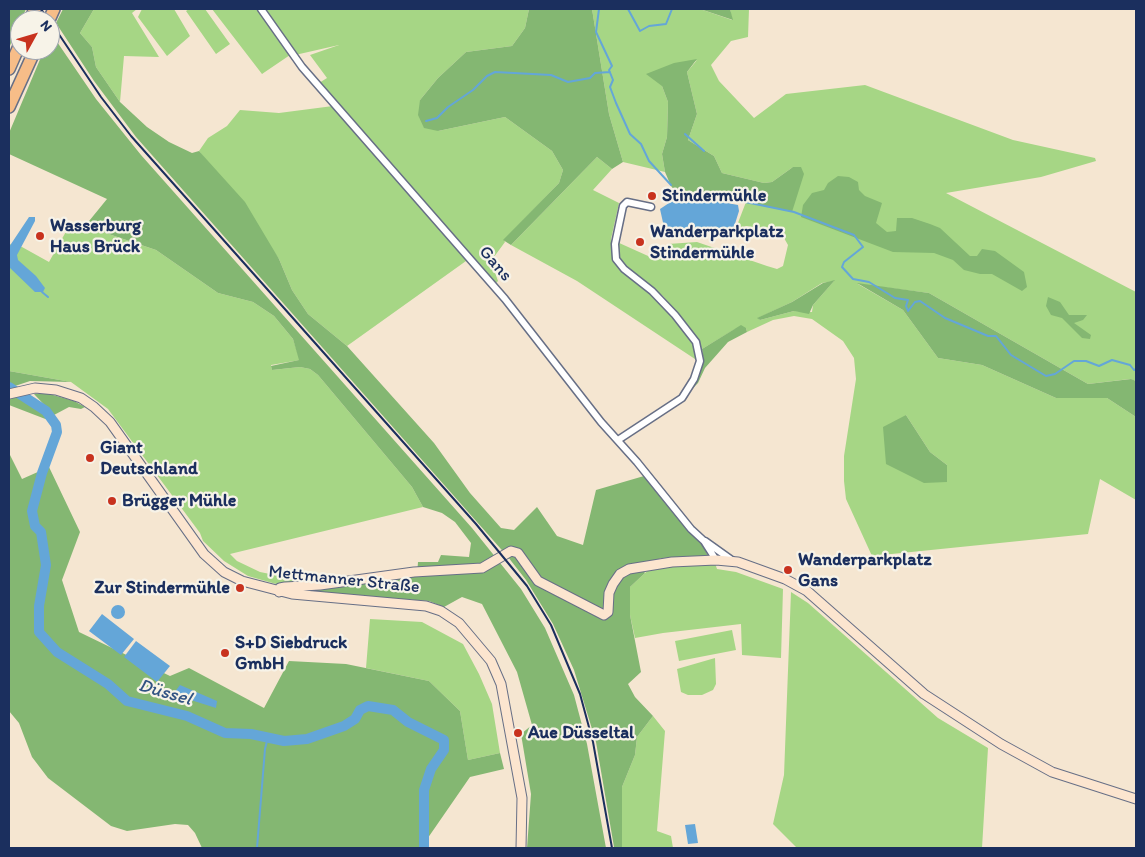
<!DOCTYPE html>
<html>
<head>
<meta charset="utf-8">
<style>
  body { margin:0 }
  #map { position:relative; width:1145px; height:857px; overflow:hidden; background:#f5e6d1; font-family:Itim,sans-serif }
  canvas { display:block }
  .frame { position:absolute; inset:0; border:10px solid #1b2f5e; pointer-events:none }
  .north { position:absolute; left:10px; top:10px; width:50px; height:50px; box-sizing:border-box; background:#f7f3e8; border:1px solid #9fa5b1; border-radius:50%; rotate:51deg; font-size:14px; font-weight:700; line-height:20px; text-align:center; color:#1b2f5e }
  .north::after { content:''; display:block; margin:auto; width:18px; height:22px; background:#c8321e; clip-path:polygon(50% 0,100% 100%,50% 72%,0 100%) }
</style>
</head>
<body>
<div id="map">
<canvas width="1145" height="857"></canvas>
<div class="frame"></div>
<div class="north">N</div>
</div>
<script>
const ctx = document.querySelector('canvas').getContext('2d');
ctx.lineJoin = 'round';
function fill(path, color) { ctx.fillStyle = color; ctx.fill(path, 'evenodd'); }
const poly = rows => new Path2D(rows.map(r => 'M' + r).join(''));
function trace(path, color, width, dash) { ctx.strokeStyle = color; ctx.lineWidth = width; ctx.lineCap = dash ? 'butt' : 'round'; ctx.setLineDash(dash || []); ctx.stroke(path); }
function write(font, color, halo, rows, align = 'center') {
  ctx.font = font + ' Itim,sans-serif'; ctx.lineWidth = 4.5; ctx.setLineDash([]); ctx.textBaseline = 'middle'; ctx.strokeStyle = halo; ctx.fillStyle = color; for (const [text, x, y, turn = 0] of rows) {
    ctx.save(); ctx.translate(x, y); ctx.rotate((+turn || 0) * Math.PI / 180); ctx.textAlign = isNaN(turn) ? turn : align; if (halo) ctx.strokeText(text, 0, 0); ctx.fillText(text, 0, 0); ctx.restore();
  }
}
fill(poly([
  [94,9,137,9,132,13,159,57,124,56,120,102,96,67,92,47,80,33],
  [142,9,174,9,190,36,167,56,138,17],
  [189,9,205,9,230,44,216,54,186,11],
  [212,9,259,9,290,55,262,74],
  [264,9,529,9,525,28,512,46,466,52,438,78,420,100,438,131,505,117,552,151,563,170,559,183,504,240,505,242,491,261,498,281,496,283,476,262,466,261,347,346,308,314,292,290,279,259,199,151,208,138,227,126,240,110,279,113,333,106,319,83,327,78,310,55,339,45,295,55],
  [592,9,700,9,732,20,730,9,749,9,748,37,731,41,711,65,719,81,754,118,786,94,865,85,1013,140,1095,158,1096,161,1041,177,946,193,1136,292,1136,381,1130,379,1088,384,929,293,858,284,903,310,938,358,982,365,1056,398,1107,398,1136,417,1136,500,1100,479,1088,534,872,556,846,499,844,481,844,456,856,379,854,358,843,341,812,319,794,316,773,320,747,332,746,328,735,329,702,349,688,326,663,296,624,267,620,260,617,242,657,260,668,244,697,242,767,266,777,269,783,266,788,245,784,238,747,226,736,228,746,202,763,205,793,167,772,182,764,183,722,173,714,156,688,140,697,114,687,72,697,60,662,86,668,102,667,137,662,154,665,172,623,162,609,114],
  [834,281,813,305,812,312,794,311,760,320,758,318,792,302,822,283],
  [906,415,930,452,947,465,887,464],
  [597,157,612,169,593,190,619,203,611,239,613,258,662,304,687,332,696,350,698,361,577,281,511,245],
  [85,226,156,250,218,293,253,302,274,316,293,339,300,360,271,365,272,370,300,367,310,369,318,375,412,487,423,507,230,554,237,561,260,572,300,580,294,582,276,584,248,576,224,561,203,541,200,533,108,409,71,382,9,371,9,244,22,247,49,262,68,228],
  [715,563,717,569,736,572,783,589,781,658,742,655,741,624,663,633,635,638,630,615,630,587,645,573,652,567],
  [791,592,808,603,938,718,988,748,982,848,797,848,773,824,784,775],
  [370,619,422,622,463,644,479,674,492,704,500,753,468,760,460,711,429,681,366,668],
  [732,630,736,650,679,661,675,641],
  [715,658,716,684,713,690,702,695,688,695,681,692,677,669],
  [653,716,665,731,657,831,671,836,673,848,622,848,622,787,635,755,637,737]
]), '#a6d685');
fill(poly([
  [9,9,26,9,9,48],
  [63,9,94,9,80,33,92,47,96,67,120,102,147,127,169,142,192,153,199,151,245,202,279,259,292,290,308,314,347,346,434,443,470,493,501,528,514,530,537,507,557,536,583,545,596,490,644,476,690,533,702,544,708,556,662,558,639,565,645,573,630,587,630,615,641,672,628,684,635,697,653,716,637,737,635,755,622,787,622,848,614,847,596,742,574,670,553,624,526,580,508,557,136,137,94,81,56,23],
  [529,9,592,9,609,114,623,162,612,169,597,157,511,245,503,240,559,183,563,170,552,151,505,117,438,131,424,128,418,115,420,100,438,78,466,52,512,46,525,28],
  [700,9,730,9,733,20],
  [51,33,96,99,141,155,472,528,521,589,545,628,574,695,587,744,606,848,527,848,531,794,521,734,532,725,517,672,482,604,462,597,444,607,429,601,292,591,417,576,418,562,438,562,441,555,469,557,471,543,455,522,442,513,423,507,412,487,318,375,310,369,300,367,272,370,271,366,299,360,293,339,274,316,253,302,218,293,156,250,85,226,107,199,9,154,9,133,44,50,50,50],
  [697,59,687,72,697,114,688,140,714,156,722,173,764,183,772,182,793,167,801,167,804,174,792,212,707,194,679,195,671,186,665,172,662,154,667,137,668,102,662,86,646,74,674,63],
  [838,176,849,177,858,182,859,190,865,196,882,203,876,223,887,232,896,231,897,218,912,218,930,224,940,228,970,256,977,256,982,249,995,251,1024,272,1027,287,1022,291,992,274,980,274,964,270,953,260,934,253,893,252,801,217,803,205,812,193,824,190,828,183],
  [835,280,813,305,809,314,794,311,760,320,757,318,792,302,823,283],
  [857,283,929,293,1088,384,1131,379,1136,381,1136,417,1107,398,1056,398,982,365,938,358,903,310],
  [1048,297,1060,302,1069,315,1087,315,1083,320,1074,323,1091,335,1090,339,1082,338,1062,318,1051,315,1046,306],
  [741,325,746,328,747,332,728,342,705,368,698,383,692,389,704,362,702,349],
  [9,371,71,382,30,381,9,388],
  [46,393,74,401,85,407,81,409,69,407,54,415,34,394],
  [19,395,46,416,48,420,9,405,9,398],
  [906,415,930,452,947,465,947,482,924,483,886,464,883,427],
  [9,453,22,479,49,467,80,532,62,580,79,632,170,676,189,668,264,708,289,661,346,664,429,681,460,711,468,760,500,753,504,769,470,777,423,845,423,848,202,848,195,833,188,825,175,824,127,831,111,826,48,778,32,757,19,723,9,711]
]), '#84b772');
fill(poly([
  [675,199,694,202,716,201,738,205,739,211,734,227,727,232,699,232,695,236,677,237,664,227,660,209],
  [29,217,35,217,35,221,17,255,18,260,36,276,45,288,43,292,35,292,9,267,9,247],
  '111 612a7 7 0 1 1 14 0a7 7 0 1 1-14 0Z',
  [102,614,134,639,121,655,89,631],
  [136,641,170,666,157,682,124,657],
  [180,685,217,701,216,708,175,695,174,693],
  [695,824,698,843,688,844,685,825]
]), '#64a6d8');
trace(poly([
  [599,9,596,32,612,66,609,70,613,80,610,87,616,103,630,134,641,144,649,161,671,185],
  [628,9,640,31,649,26,666,24,672,9],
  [426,121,437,118,448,107,473,90,487,76,495,72,551,75,568,82,590,78,595,73,610,72],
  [685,134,704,151],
  [687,196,716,196,794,212,854,235,863,247,844,262,842,267,853,279,869,282,895,298,908,300,906,306,908,311,915,302,920,301,945,318,988,336,996,336,1011,355,1046,376,1055,374,1074,361,1086,361,1099,366,1112,360,1130,365,1134,370,1136,369],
  [42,292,48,297],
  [257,848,265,749,268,737]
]), '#64a6d8', 2);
trace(poly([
  [9,387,46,411,56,425,57,432,42,473,32,511,35,526,41,532,46,565,39,606,39,632,57,652,108,684,127,701,187,716,225,733,251,734,284,741,307,739,344,726,355,719,360,710,368,706,393,710,408,722,444,740,444,750,431,769,424,790,424,848]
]), '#64a6d8', 10);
const street = poly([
  [261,9,302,67,505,299,601,422,637,462,691,529,704,541,716,560],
  [618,440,682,398,694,379,700,361,696,342,675,315,652,291,624,269,616,259,615,244,623,206,627,202,651,207],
  [705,541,733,561]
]);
const secondary = poly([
  [9,394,35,388,56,390,81,398,94,407,110,422,204,554,224,572,242,581,292,594,426,606,441,611,459,623,491,661,501,684,522,798,521,848],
  [279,592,280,588,285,587,320,585,414,572,482,568,511,551,518,553,538,581,604,615,608,612,609,593,613,584,620,574,629,569,672,562,716,560,738,562,785,579,807,591,924,694,1001,744,1052,772,1136,799]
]);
const highway = poly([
  [30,20,35,9],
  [49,20,54,9],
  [9,69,20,44],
  [9,107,35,50]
]);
trace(street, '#676f86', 9);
trace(secondary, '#676f86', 11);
trace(highway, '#676f86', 14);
trace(street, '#fff', 6);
trace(secondary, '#fce5cf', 9);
trace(highway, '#f7bd88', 11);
trace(poly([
  [41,9,49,20],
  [50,21,101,97,131,136,476,524,527,586,551,625,580,694,593,742,612,848]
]), '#1b2f5e', 2);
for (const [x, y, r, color] of [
  [652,196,5,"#c8321e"],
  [40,236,5,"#c8321e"],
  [640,242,5,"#c8321e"],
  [90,458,5,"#c8321e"],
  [112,501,5,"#c8321e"],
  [788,570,5,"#c8321e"],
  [240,588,5,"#c8321e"],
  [225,653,5,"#c8321e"],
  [518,733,5,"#c8321e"]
]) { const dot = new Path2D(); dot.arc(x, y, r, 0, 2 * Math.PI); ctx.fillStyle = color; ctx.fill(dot); trace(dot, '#f7f3e8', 2); }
write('bold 18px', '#1b2f5e', '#f7f3e8', [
  ["Stindermühle",662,196],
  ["Wasserburg",50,226],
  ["Haus Brück",50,247],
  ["Wanderparkplatz",650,232],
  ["Stindermühle",650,253],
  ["Giant",100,448],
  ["Deutschland",100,469],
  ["Brügger Mühle",122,501],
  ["Wanderparkplatz",798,560],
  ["Gans",798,581],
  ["Zur Stindermühle",230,588,"right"],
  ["S+D Siebdruck",235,643],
  ["GmbH",235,664],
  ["Aue Düsseltal",528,733]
], 'left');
write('18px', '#1b2f5e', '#f7f3e8', [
  ["Gans",495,264,49],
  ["Mettmanner Straße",344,580,6]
]);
write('italic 19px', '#315383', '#f7f3e8', [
  ["Düssel",165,693,16]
]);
</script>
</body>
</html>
